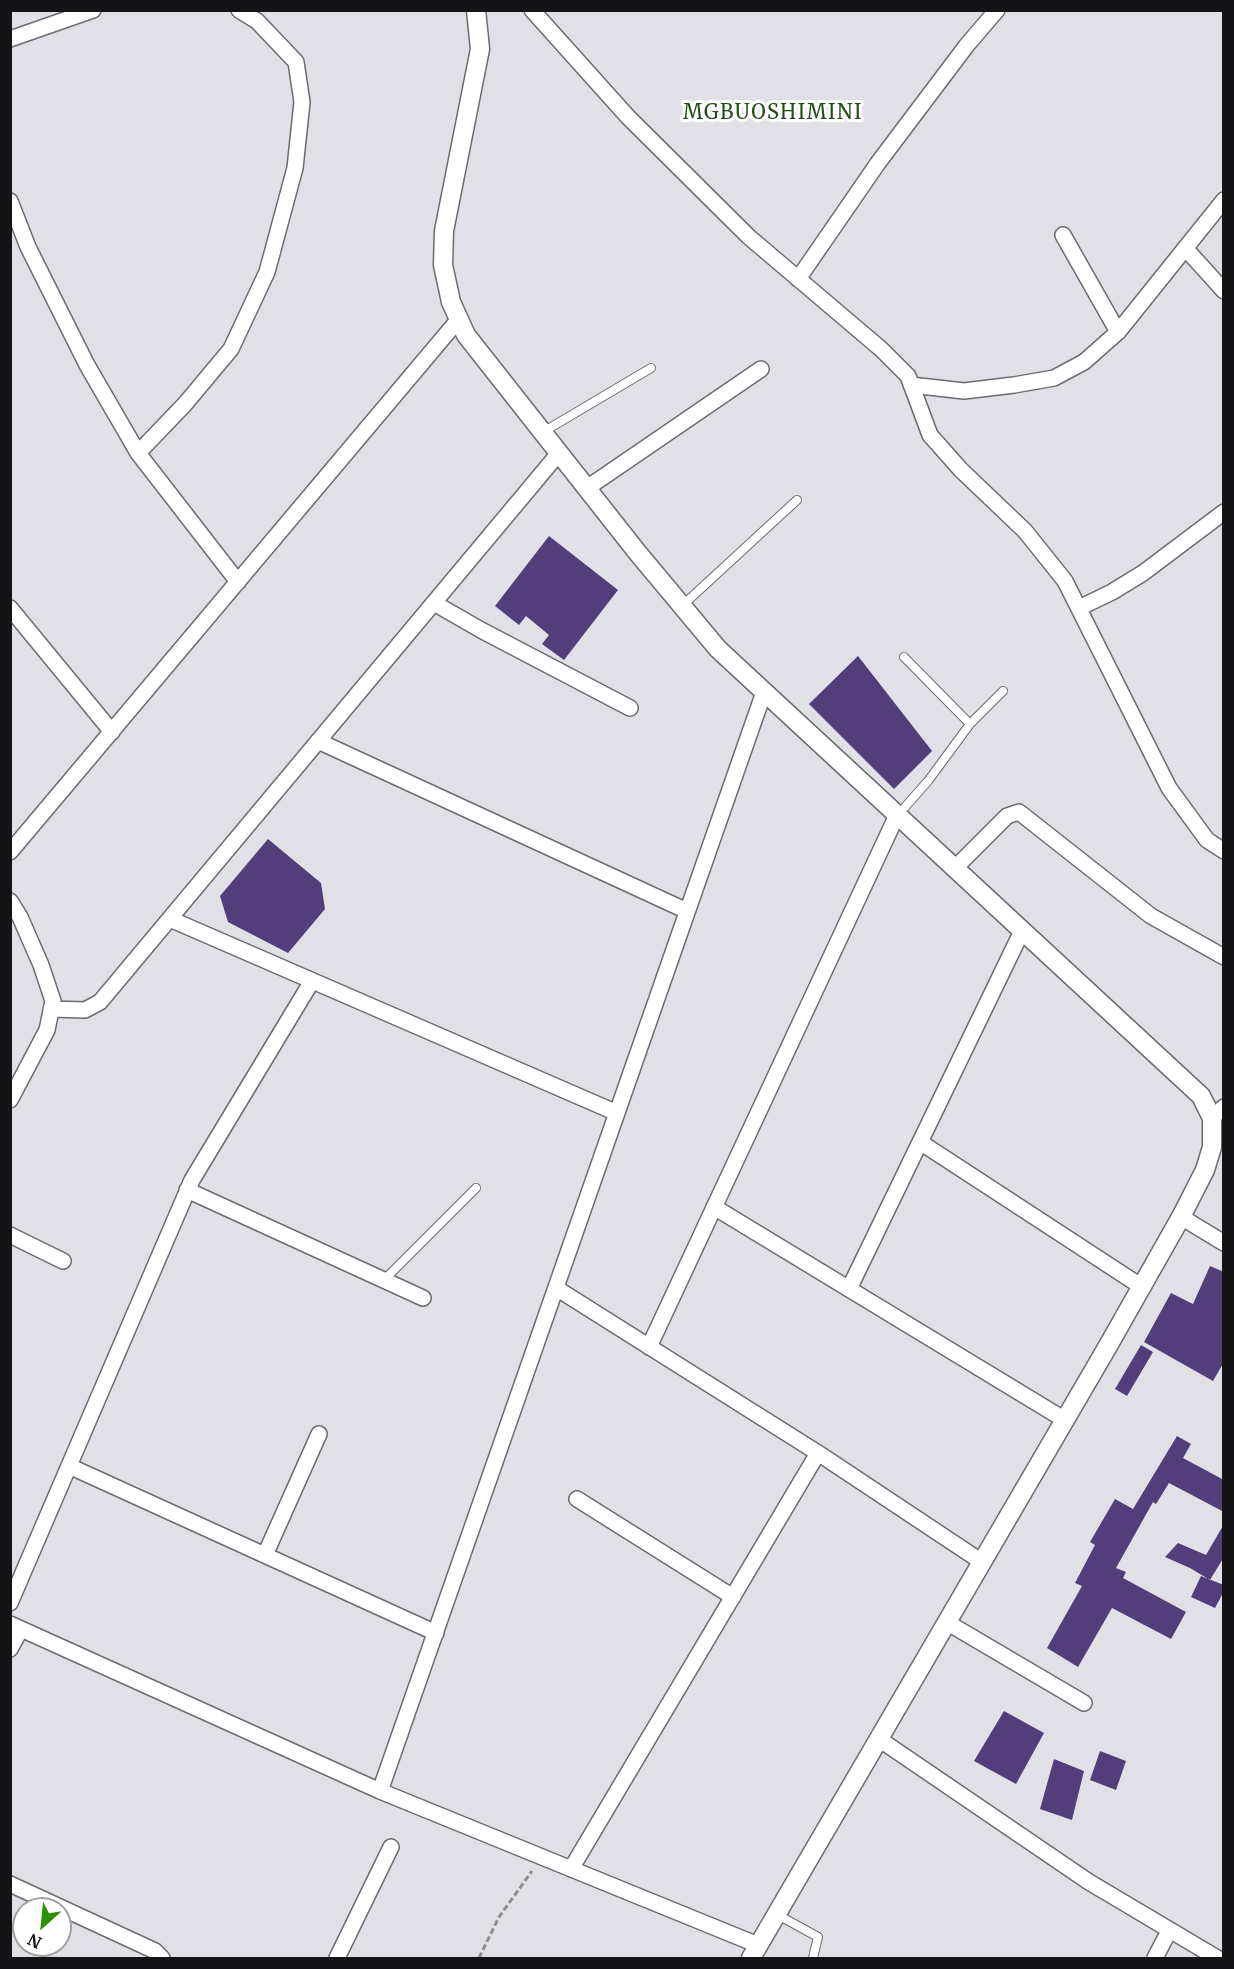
<!DOCTYPE html>
<html>
<head>
<meta charset="utf-8">
<style>
  body { margin:0 }
  #map { position:relative; width:1234px; height:1969px; overflow:hidden; background:#e1e0e7; font-family:Merriweather,serif }
  canvas { display:block }
  .frame { position:absolute; inset:0; border:12px solid #141416; pointer-events:none }
  .north { position:absolute; left:12px; top:1897px; width:60px; height:60px; box-sizing:border-box; background:#fff; border:2px solid #a1a1a2; border-radius:50%; rotate:207deg; font-size:16px; font-weight:700; line-height:24px; text-align:center; color:#141416 }
  .north::after { content:''; display:block; margin:auto; width:21px; height:27px; background:#2e8f09; clip-path:polygon(50% 0,100% 100%,50% 72%,0 100%) }
</style>
</head>
<body>
<div id="map">
<canvas width="1234" height="1969"></canvas>
<div class="frame"></div>
<div class="north">N</div>
</div>
<script>
const ctx = document.querySelector('canvas').getContext('2d');
ctx.lineJoin = 'round';
function fill(path, color) { ctx.fillStyle = color; ctx.fill(path, 'evenodd'); }
const poly = rows => new Path2D(rows.map(r => 'M' + r).join(''));
function trace(path, color, width, dash) { ctx.strokeStyle = color; ctx.lineWidth = width; ctx.lineCap = dash ? 'butt' : 'round'; ctx.setLineDash(dash || []); ctx.stroke(path); }
function write(font, color, halo, rows, align = 'center') {
  ctx.font = font + ' Merriweather,serif'; ctx.lineWidth = 6; ctx.setLineDash([]); ctx.textBaseline = 'middle'; ctx.strokeStyle = halo; ctx.fillStyle = color; for (const [text, x, y, turn = 0] of rows) {
    ctx.save(); ctx.translate(x, y); ctx.rotate((+turn || 0) * Math.PI / 180); ctx.textAlign = isNaN(turn) ? turn : align; if (halo) ctx.strokeText(text, 0, 0); ctx.fillText(text, 0, 0); ctx.restore();
  }
}
fill(poly([
  [549,536,618,590,564,660,542,644,549,635,526,616,519,625,495,606],
  [858,656,932,751,894,789,809,704],
  [268,839,321,883,325,909,288,953,228,922,220,896],
  [1210,1266,1224,1272,1224,1362,1213,1381,1144,1342,1171,1293,1193,1304],
  [1141,1345,1153,1352,1127,1396,1115,1389],
  [1177,1436,1191,1444,1183,1458,1224,1480,1224,1512,1169,1483,1156,1504,1153,1502,1116,1568,1126,1572,1123,1578,1186,1612,1171,1639,1112,1608,1078,1667,1047,1648,1082,1586,1075,1583,1095,1545,1090,1542,1115,1499,1133,1509],
  [1224,1524,1224,1557,1210,1580,1190,1568,1165,1557,1178,1543,1206,1555],
  [1201,1576,1224,1585,1224,1591,1215,1608,1191,1597],
  [1004,1711,1044,1733,1016,1784,974,1761],
  [1100,1751,1126,1761,1116,1790,1090,1780],
  [1054,1759,1084,1771,1072,1820,1040,1809]
]), '#513e7a');
const service = poly([
  [543,432,651,368],
  [683,605,797,500],
  [904,657,970,724],
  [898,815,928,781,970,724,1003,691],
  [384,1280,476,1188],
  [778,1915,818,1937,813,1958]
]);
const minor = poly([
  [532,10,628,117,749,237,881,349,908,376,930,435,961,470,1025,531,1065,581,1169,788,1207,840,1224,851],
  [10,39,93,10],
  [10,201,28,247,87,365,138,453,238,582],
  [1063,235,1118,332],
  [1185,248,1224,291],
  [798,279,878,163,967,45,997,10],
  [911,385,964,391,1014,385,1054,378,1084,362,1118,332,1224,200],
  [138,453,185,404,231,349,267,272,295,168,302,102,296,62,257,21,239,10],
  [587,488,761,369],
  [434,603,481,630,630,708],
  [10,608,112,732],
  [1079,608,1112,592,1143,573,1224,512],
  [318,741,687,911],
  [10,852,459,319],
  [954,869,1007,816,1019,812,1151,916,1224,957],
  [10,901,20,917,41,965,53,1001,47,1030,10,1100],
  [170,919,617,1113],
  [51,1009,85,1010,100,1002,559,453],
  [1212,1118,1224,1107],
  [920,1142,1142,1287],
  [187,1190,423,1298],
  [714,1207,1065,1420],
  [1181,1217,1224,1243],
  [10,1235,63,1261],
  [556,1288,818,1453,982,1562],
  [849,1289,1022,931],
  [649,1347,897,815],
  [69,1466,436,1633],
  [577,1499,733,1597],
  [265,1555,319,1434],
  [10,1603,192,1180,312,981],
  [948,1623,1084,1703],
  [10,1624,380,1791,758,1945],
  [10,1649,21,1629],
  [879,1739,1089,1882,1217,1958],
  [380,1791,764,692],
  [571,1869,818,1453],
  [10,1884,155,1951,162,1958],
  [337,1958,391,1847],
  [1155,1958,1169,1931]
]);
const tertiary = poly([
  [476,10,480,49,444,231,443,265,451,302,466,335,637,552,718,649,1201,1096,1212,1118,1212,1147,1205,1170,1181,1217,1108,1346,751,1958]
]);
trace(service, '#6c6b71', 10);
trace(minor, '#6c6b71', 18);
trace(tertiary, '#6c6b71', 21);
trace(poly([
  [479,1958,499,1917,532,1871]
]), '#8e8d92', 3, [6, 3]);
trace(service, '#fff', 8);
trace(minor, '#fff', 15);
trace(tertiary, '#fff', 18);
ctx.letterSpacing = '1.5px';
write('20px', '#214e15', '#fff', [
  ["MGBUOSHIMINI",773,113]
]);
ctx.letterSpacing = '0px';
</script>
</body>
</html>
